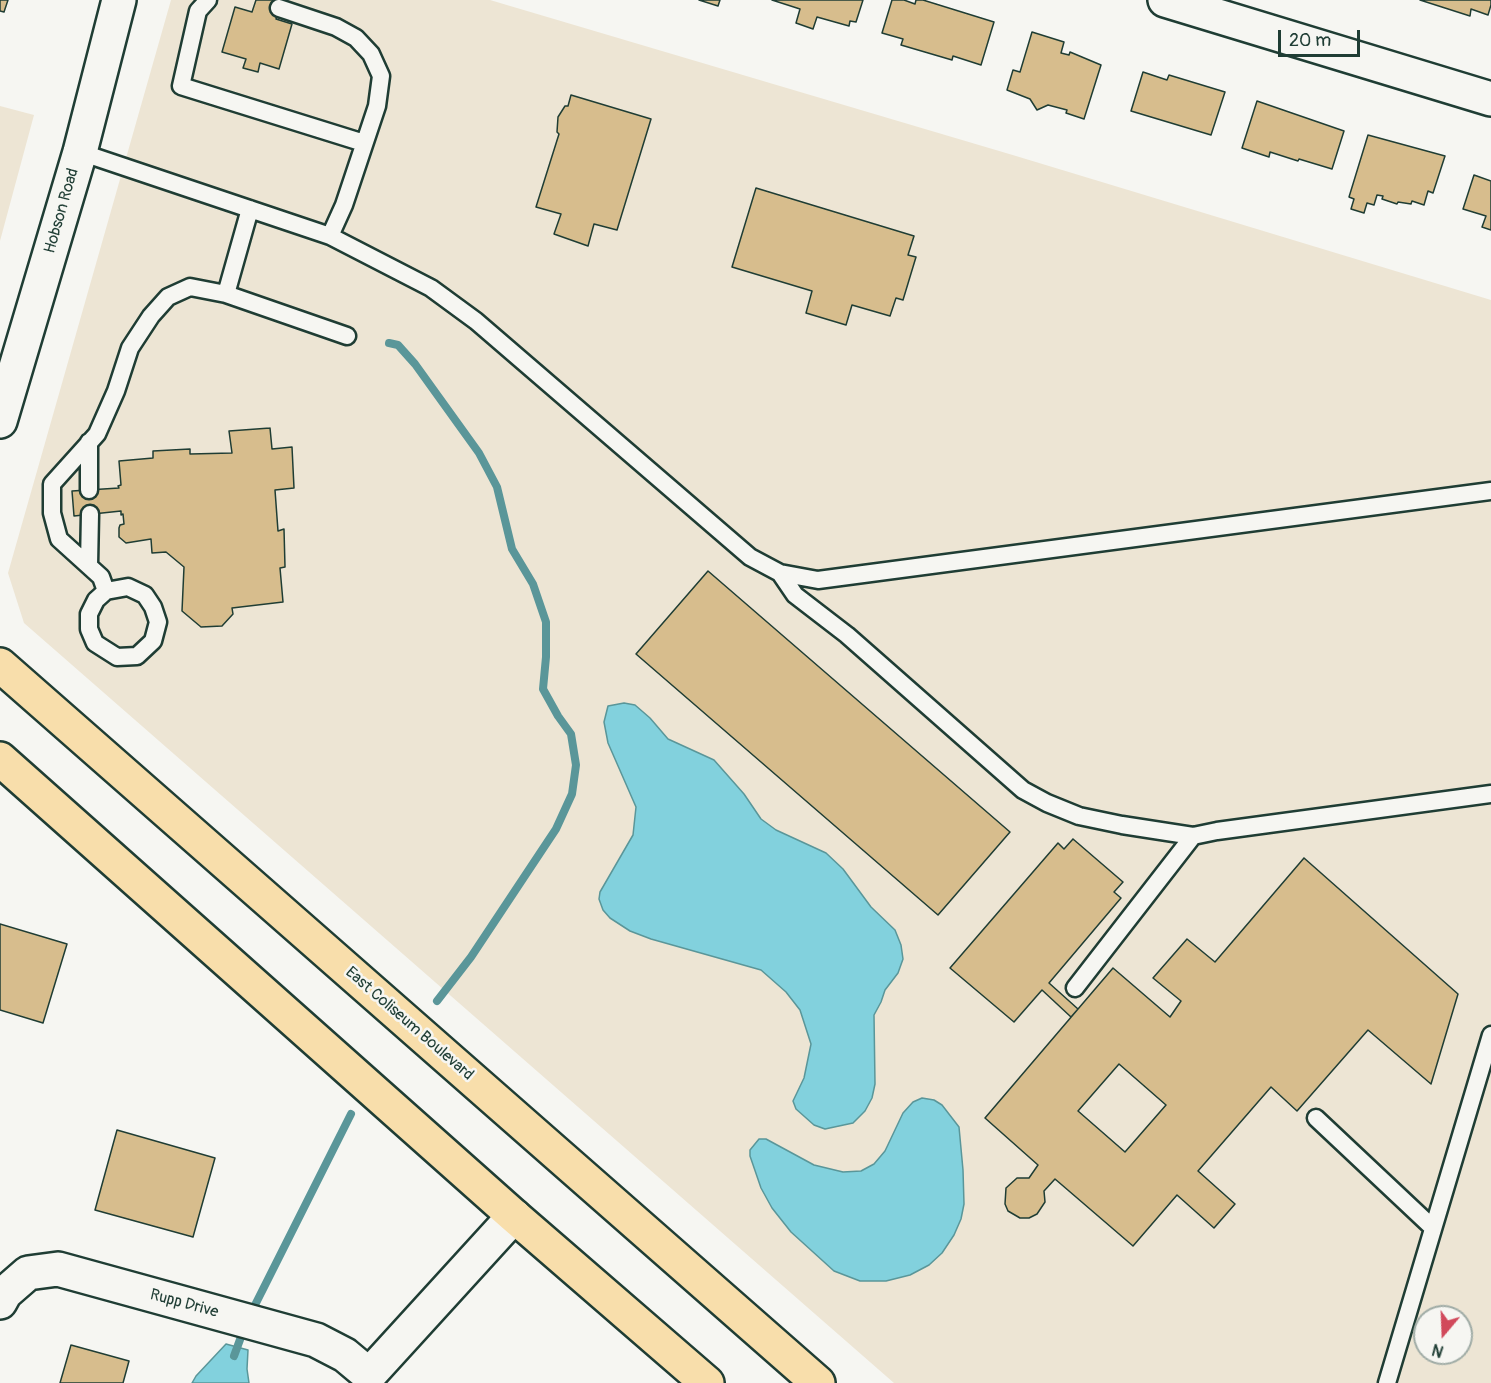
<!DOCTYPE html>
<html>
<head>
<meta charset="utf-8">
<style>
  body { margin:0 }
  #map { position:relative; width:1491px; height:1383px; overflow:hidden; background:#f6f6f2; font-family:Pangolin,sans-serif }
  canvas { display:block }
  .north { position:absolute; left:1413px; top:1305px; width:60px; height:60px; box-sizing:border-box; background:#f6f6f2; border:2px solid #a0aca6; border-radius:50%; rotate:199deg; font-size:16px; font-weight:700; line-height:24px; text-align:center; color:#1f3d34 }
  .north::after { content:''; display:block; margin:auto; width:21px; height:27px; background:#d1495b; clip-path:polygon(50% 0,100% 100%,50% 72%,0 100%) }
  .scale { position:absolute; left:1278px; top:30px; width:82px; height:27px; box-sizing:border-box; border:3px solid #1f3d34; border-top:0; padding-left:8px; font-size:18px; line-height:21px; white-space:nowrap; color:#1f3d34; -webkit-text-stroke:4px #f6f6f2; paint-order:stroke }
</style>
</head>
<body>
<div id="map">
<canvas width="1491" height="1383"></canvas>
<div class="north">N</div>
<div class="scale">20 m</div>
</div>
<script>
const ctx = document.querySelector('canvas').getContext('2d');
ctx.lineJoin = 'round';
function fill(path, color) { ctx.fillStyle = color; ctx.fill(path, 'evenodd'); }
const poly = rows => new Path2D(rows.map(r => 'M' + r).join(''));
function trace(path, color, width, dash) { ctx.strokeStyle = color; ctx.lineWidth = width; ctx.lineCap = dash ? 'butt' : 'round'; ctx.setLineDash(dash || []); ctx.stroke(path); }
function write(font, color, halo, rows, align = 'center') {
  ctx.font = font + ' Pangolin,sans-serif'; ctx.lineWidth = 5; ctx.setLineDash([]); ctx.textBaseline = 'middle'; ctx.strokeStyle = halo; ctx.fillStyle = color; for (const [text, x, y, turn = 0] of rows) {
    ctx.save(); ctx.translate(x, y); ctx.rotate((+turn || 0) * Math.PI / 180); ctx.textAlign = isNaN(turn) ? turn : align; if (halo) ctx.strokeText(text, 0, 0); ctx.fillText(text, 0, 0); ctx.restore();
  }
}
fill(poly([
  [171,0,490,0,1016,156,1491,300,1491,1383,894,1383,24,623,8,573],
  [1425,1317,1461,1317,1461,1353,1425,1353],
  [0,106,34,115,0,241]
]), '#ede5d4');
const water = poly([
  [624,703,635,705,650,718,668,739,714,760,744,794,761,819,776,830,826,853,843,869,871,907,895,930,901,945,903,959,898,973,885,990,881,1002,874,1015,875,1084,872,1098,865,1111,853,1123,825,1129,814,1125,796,1109,793,1101,804,1078,811,1044,800,1010,786,992,761,970,651,939,630,931,610,918,603,910,599,899,600,892,633,835,636,807,608,743,604,722,608,706,624,703],
  [922,1098,934,1100,942,1105,959,1127,963,1170,964,1204,961,1219,954,1235,942,1253,929,1265,910,1275,886,1281,860,1281,834,1271,791,1232,772,1208,761,1188,750,1156,750,1150,759,1139,766,1139,814,1165,843,1172,861,1171,874,1164,885,1151,903,1113,913,1102,922,1098],
  [226,1344,248,1350,247,1369,249,1383,192,1383,196,1376,226,1344]
]);
fill(water, '#82d1dd');
trace(water, '#5a9699', 1.5);
trace(poly([
  [389,343,398,345,415,364,479,453,497,487,512,549,533,584,546,622,546,657,543,689,558,716,571,734,576,765,572,794,556,829,471,957,437,1001],
  [250,1315,351,1114],
  [234,1356,245,1326]
]), '#5a9699', 8);
const building = poly([
  [0,0,8,0,4,12,0,11,0,0],
  [256,0,282,0,276,19,292,24,279,69,260,63,258,72,243,68,246,59,222,52,235,7,252,12,256,0],
  [699,0,720,0,718,6,699,0],
  [772,0,863,0,856,22,850,21,849,26,817,17,813,29,796,23,800,9,772,0],
  [892,0,904,0,915,4,916,0,923,0,994,22,981,65,953,56,952,60,901,45,903,39,882,33,892,0],
  [1420,0,1491,0,1491,5,1488,15,1471,9,1470,16,1420,0],
  [1032,32,1064,42,1061,53,1069,55,1070,52,1101,65,1084,119,1066,113,1067,110,1048,105,1037,110,1030,99,1007,90,1013,70,1020,72,1032,32],
  [1143,72,1167,80,1169,75,1225,92,1211,135,1131,111,1143,72],
  [571,95,651,119,617,230,594,224,588,246,554,234,561,214,536,207,559,134,557,132,558,117,565,106,568,106,571,95],
  [1257,101,1344,131,1332,169,1299,159,1298,161,1270,152,1269,157,1242,148,1257,101],
  [1368,135,1445,156,1433,193,1428,191,1424,205,1412,201,1411,204,1398,202,1397,204,1382,199,1383,196,1377,195,1374,205,1367,203,1364,213,1351,209,1354,199,1349,197,1368,135],
  [1474,175,1491,181,1491,230,1482,227,1486,216,1463,209,1474,175],
  [756,188,914,236,908,255,916,257,903,300,896,298,890,316,852,305,846,325,806,313,812,291,732,267,756,188],
  [270,428,272,449,292,447,294,488,275,490,278,531,284,529,285,567,280,568,283,602,232,608,233,614,222,626,201,627,182,611,184,567,166,552,152,553,151,539,126,543,119,537,119,528,120,525,124,524,123,514,121,515,121,511,74,516,72,491,119,488,118,486,121,485,119,461,153,458,153,451,190,449,190,454,232,453,229,431,270,428],
  [708,571,1010,832,938,915,636,654,708,571],
  [1073,839,1123,882,1114,892,1121,898,1049,983,1078,1009,1071,1017,1042,990,1014,1022,950,968,1058,843,1064,849,1073,839],
  [1304,858,1458,994,1431,1084,1368,1030,1297,1111,1271,1087,1198,1171,1235,1204,1214,1228,1177,1195,1133,1246,1055,1179,1044,1191,1045,1202,1037,1214,1029,1218,1020,1218,1008,1211,1005,1204,1006,1188,1017,1178,1029,1178,1038,1165,985,1118,1113,968,1170,1017,1181,1001,1153,978,1187,939,1215,962,1304,858],
  [1119,1064,1166,1105,1125,1152,1078,1111,1119,1064],
  [0,924,67,944,43,1023,0,1010,0,924],
  [117,1130,215,1158,193,1237,95,1210,117,1130],
  [71,1345,129,1361,123,1383,60,1383,71,1345]
]);
fill(building, '#d7bd8d');
trace(building, '#1f3d34', 1.5);
const service = poly([
  [208,0,198,11,181,86,364,143],
  [279,8,336,27,356,38,371,54,381,76,377,106,344,205,330,236],
  [80,152,330,236,431,288,476,321,750,557,780,573,818,580,1491,491],
  [226,294,250,209],
  [89,442,89,490],
  [89,565,90,514],
  [780,573,795,595,847,635,1023,790,1047,803,1079,816,1122,825,1193,836,1217,831,1491,794],
  [106,591,128,587,145,595,153,607,158,622,153,641,137,656,117,657,95,643,89,629,89,614,96,600,106,591,101,577,59,539,52,513,52,484,97,434,116,391,130,348,151,316,168,297,190,287,226,294,347,336],
  [1075,988,1193,836],
  [1316,1118,1433,1228],
  [1387,1383,1491,1035]
]);
const minor = poly([
  [1165,0,1491,99],
  [0,1302,5,1293,28,1273,58,1269,316,1340,345,1355,369,1375,514,1216]
]);
const secondary = poly([
  [0,421,80,152,119,0]
]);
const trunk = poly([
  [0,665,818,1383],
  [0,759,514,1216,707,1383]
]);
trace(service, '#1f3d34', 21);
trace(minor, '#1f3d34', 38);
trace(secondary, '#1f3d34', 38);
trace(trunk, '#1f3d34', 38);
trace(service, '#f6f6f2', 16);
trace(minor, '#f6f6f2', 33);
trace(secondary, '#f6f6f2', 33);
trace(trunk, '#f8deab', 33);
write('16px', '#1f3d34', '#f6f6f2', [
  ["Hobson Road",62,211,-74],
  ["East Coliseum Boulevard",409,1024,41],
  ["Rupp Drive",184,1304,15]
]);
</script>
</body>
</html>
